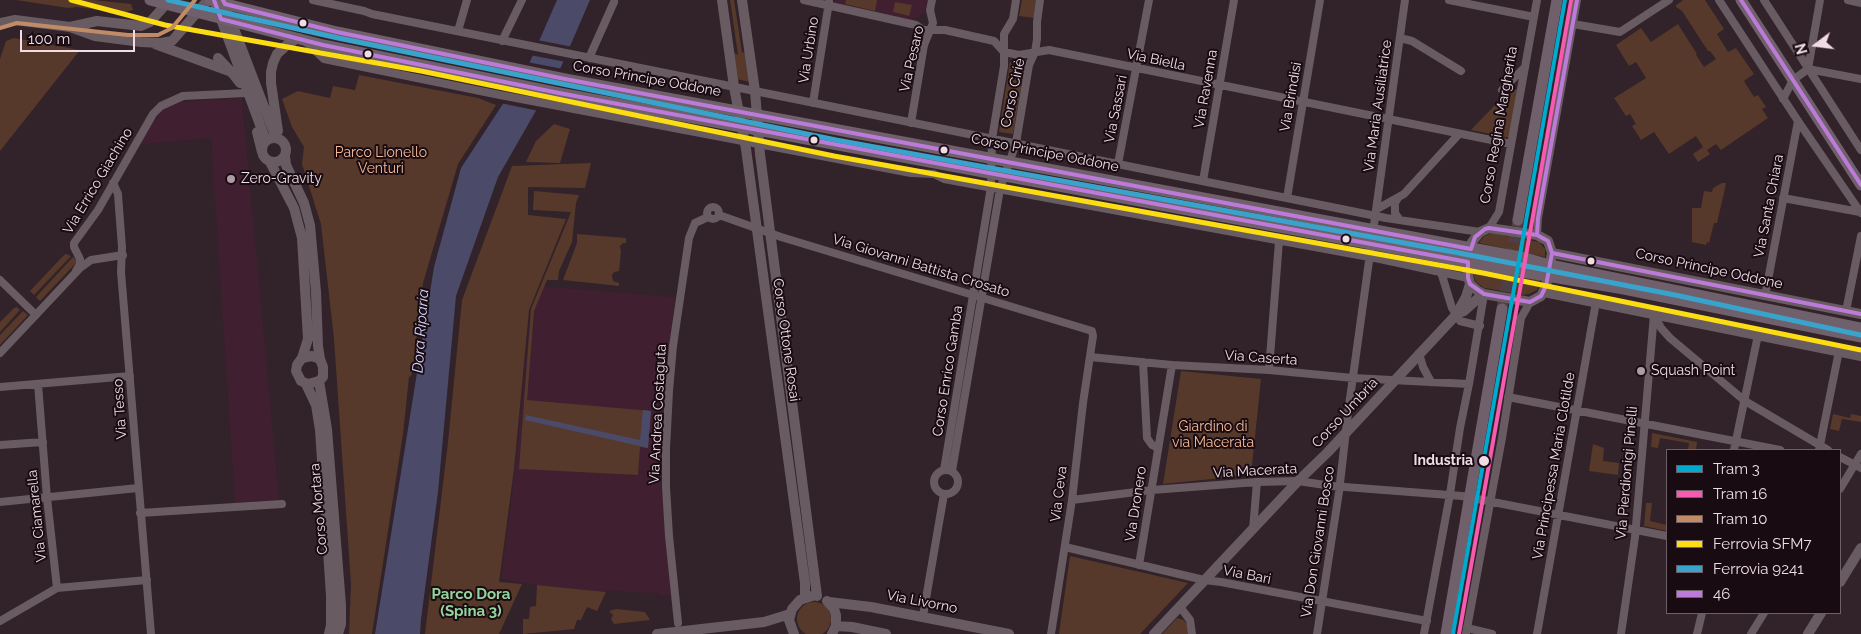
<!DOCTYPE html>
<html>
<head>
<meta charset="utf-8">
<style>
  body { margin:0 }
  #map { position:relative; width:1861px; height:634px; overflow:hidden; background:#32222a; font-family:Raleway,sans-serif }
  canvas { display:block }
  .legend { position:absolute; left:1666px; top:449px; width:175px; height:165px; box-sizing:border-box; background:#180b11; border:1px solid #6e5f66; margin:0; padding:6px 9px; list-style:none; font-size:15px; color:#f0dce5 }
  .legend li { display:flex; align-items:center; gap:10px; height:25px }
  .legend b { width:25px; border:1px solid #6e5f66 }
  .north { position:absolute; left:1791px; top:20px; width:50px; height:50px; -webkit-text-stroke:4px #180b11; paint-order:stroke; rotate:255deg; font-size:14px; font-weight:700; line-height:20px; text-align:center; color:#f0dce5 }
  .north::after { content:''; display:block; margin:auto; width:18px; height:22px; background:#f0dce5; clip-path:polygon(50% 0,100% 100%,50% 72%,0 100%) }
  .scale { position:absolute; left:20px; top:30px; width:115px; height:22px; box-sizing:border-box; border:2px solid #f0dce5; border-top:0; padding-left:6px; font-size:15px; line-height:18px; white-space:nowrap; color:#f0dce5; -webkit-text-stroke:4px #180b11; paint-order:stroke }
</style>
</head>
<body>
<div id="map">
<canvas width="1861" height="634"></canvas>
<ul class="legend">
<li><b style="height:6px;background:#00a9ce"></b>Tram 3</li>
<li><b style="height:6px;background:#f75aaf"></b>Tram 16</li>
<li><b style="height:6px;background:#c18c65"></b>Tram 10</li>
<li><b style="height:6px;background:#fcdc12"></b>Ferrovia SFM7</li>
<li><b style="height:6px;background:#3aa3cb"></b>Ferrovia 9241</li>
<li><b style="height:6px;background:#bd7bd9"></b>46</li>
</ul>
<div class="north">N</div>
<div class="scale">100 m</div>
</div>
<script>
const ctx = document.querySelector('canvas').getContext('2d');
ctx.lineJoin = 'round';
function fill(path, color) { ctx.fillStyle = color; ctx.fill(path, 'evenodd'); }
const poly = rows => new Path2D(rows.map(r => 'M' + r).join(''));
function trace(path, color, width, dash) { ctx.strokeStyle = color; ctx.lineWidth = width; ctx.lineCap = dash ? 'butt' : 'round'; ctx.setLineDash(dash || []); ctx.stroke(path); }
function write(font, color, halo, rows, align = 'center') {
  ctx.font = font + ' Raleway,sans-serif'; ctx.lineWidth = 4; ctx.setLineDash([]); ctx.textBaseline = 'middle'; ctx.strokeStyle = halo; ctx.fillStyle = color; for (const [text, x, y, turn = 0] of rows) {
    ctx.save(); ctx.translate(x, y); ctx.rotate((+turn || 0) * Math.PI / 180); ctx.textAlign = isNaN(turn) ? turn : align; if (halo) ctx.strokeText(text, 0, 0); ctx.fillText(text, 0, 0); ctx.restore();
  }
}
fill(poly([
  [835,0,927,0,925,12,911,20,835,3],
  [242,98,279,500,235,503,211,138,135,145,168,103],
  [541,286,675,297,668,358,661,449,661,479,671,594,659,596,658,593,624,592,624,591,606,590,606,592,537,585,501,579,515,471,531,309]
]), '#401f30');
fill(poly([
  [16,0,93,0,131,4,133,10,122,13,77,7,68,8],
  [730,0,734,0,742,52,747,54,751,82,736,79,733,52,738,55],
  [846,0,877,0,875,11,845,4],
  [1022,0,1037,0,1034,18,1019,16],
  [1683,0,1705,0,1724,29,1717,34,1728,52,1736,48,1754,74,1744,81,1754,97,1758,95,1766,107,1762,109,1768,118,1721,150,1716,144,1707,150,1710,154,1698,162,1693,154,1703,147,1696,136,1669,154,1654,132,1641,140,1632,126,1636,124,1630,114,1626,116,1614,98,1646,78,1636,62,1629,66,1616,45,1641,28,1651,42,1678,24,1697,54,1696,55,1704,67,1716,59,1710,51,1708,51,1682,11,1675,6],
  [895,2,912,5,909,16,893,12],
  [14,38,80,50,0,151,0,59,6,41],
  [1010,62,1025,65,1013,134,999,132],
  [359,75,478,98,496,105,458,164,423,283,413,368,411,376,409,377,403,434,372,634,349,634,351,584,334,339,321,224,302,164,304,147,292,127,282,99,298,91,330,98,333,86,355,90],
  [1520,89,1510,138,1471,130,1509,90],
  [554,124,570,129,560,163,526,162,536,141],
  [591,163,585,188,528,187,528,215,566,219,529,310,514,469,499,582,522,584,499,634,425,634,448,442,462,300,512,166],
  [1722,183,1726,183,1724,193,1717,223,1714,223,1709,243,1707,242,1706,245,1692,242,1692,208,1701,208,1704,191,1712,192,1713,188],
  [534,191,579,195,576,203,572,242,559,271,558,280,547,280,534,311,527,400,651,411,648,448,640,447,638,475,519,469,531,309,571,212,533,210],
  [1492,233,1539,242,1545,249,1545,257,1479,243,1484,236],
  [577,234,626,238,626,243,623,243,620,246,621,252,619,271,614,272,612,275,613,281,619,283,619,286,563,280,577,243],
  [66,254,71,256,34,295,30,291,64,255],
  [73,257,76,260,76,263,40,301,36,297],
  [1475,269,1540,280,1540,281,1537,290,1529,294,1523,295,1491,289,1484,288,1476,282,1473,274],
  [17,307,20,310,0,332,0,322,14,308],
  [23,311,28,315,0,345,0,335],
  [1181,371,1261,379,1251,475,1163,484],
  [1833,414,1850,418,1851,414,1861,416,1861,422,1842,419,1839,431,1830,429],
  [1652,433,1697,442,1696,450,1688,450,1689,443,1660,438,1658,448,1651,447],
  [1593,444,1604,448,1603,461,1619,463,1618,475,1589,471],
  [1646,503,1652,503,1650,521,1667,525,1667,531,1644,526],
  [1070,556,1188,583,1140,634,1059,634],
  [537,585,606,592,597,611,587,607,581,620,577,620,574,629,523,634,523,619,529,619,530,607,536,606],
  '797 619a17 17 0 1 1 34 0a17 17 0 1 1-34 0Z',
  [616,609,645,612,650,620,614,624,611,619,613,615,609,611],
  [1177,618,1184,620,1190,629,1189,634,1162,634]
]), '#56392a');
fill(poly([
  [557,0,590,0,561,67,498,177,456,296,438,492,421,619,420,634,375,634,434,267,461,168,529,64],
  [643,410,651,411,648,448,525,420,526,415,640,440]
]), '#4b4a69');
fill(poly([
  [537,40,573,47,566,62,530,55],
  [527,62,563,69,539,111,500,103]
]), '#32222a');
trace(poly([
  [1502,308,1518,220]
]), '#4e3e46', 11, [11, 5.5]);
trace(poly([
  [313,0,364,11,372,14,1386,218,1480,232],
  [804,0,916,25,923,30,945,30,994,41,1004,52,1019,55,1049,50,1511,144],
  [1449,0,1534,17],
  [1719,0,1798,121,1861,213],
  [1764,0,1861,150],
  [1848,0,1861,3],
  [1573,24,1620,32,1669,0],
  [458,31,467,0],
  [1400,38,1412,41,1461,71],
  [502,41,522,0],
  [306,42,324,59,495,94,911,173,934,174,944,179,1380,259,1468,278],
  [589,58,614,2],
  [1808,69,1861,79],
  [1502,90,1525,67],
  [1783,99,1793,80,1808,69,1820,0],
  [813,103,829,2],
  [911,123,924,45,933,23,930,10,932,0],
  [1118,164,1149,0],
  [1203,181,1234,0],
  [113,183,118,194,119,208,122,247,121,272,151,634],
  [1287,198,1320,0],
  [1398,198,1395,203,1395,213,1400,220],
  [1783,198,1860,212],
  '707 213a6 6 0 1 1 12 0a6 6 0 1 1-12 0Z',
  [1377,209,1404,194,1459,134],
  [719,215,781,237,1092,331,1093,336,1083,403,1072,500,1051,634],
  [1489,228,1499,212,1537,0],
  [1537,235,1538,218,1577,0],
  [76,271,80,264,80,259,74,247,74,243,98,210,153,114,161,106,183,96,246,93],
  [1441,272,1452,308,1460,321,1480,326],
  [0,280,36,315],
  [1765,296,1798,121],
  [1846,311,1861,236],
  [1654,314,1661,328,1670,338,1745,401,1828,450],
  [0,353,80,268,91,260,123,255],
  [1419,353,1423,367,1431,382],
  [1090,357,1172,365,1269,370,1353,378,1469,384],
  [1143,362,1147,438,1152,445,1158,448],
  [1269,370,1279,241],
  [38,384,47,498,57,588],
  [0,387,130,376],
  [1508,397,1780,450],
  [0,445,43,442],
  [1734,450,1758,335],
  [1819,450,1839,351],
  [1840,457,1861,468],
  '934 482a12 12 0 1 1 24 0a12 12 0 1 1-24 0Z',
  [944,470,991,187,992,139,1004,66,1004,34,1013,19,1016,0],
  [952,471,1000,189,1016,143,1029,65,1035,52,1037,39,1037,22,1040,0],
  [1840,489,1861,454],
  [1072,500,1152,490,1257,482,1298,481,1332,486,1462,496,1667,536],
  [0,502,138,488],
  [140,513,282,504],
  [1253,529,1257,482],
  [1065,547,1204,580,1221,582,1427,621],
  [1139,565,1172,365],
  [1180,607,1190,620,1192,634],
  [923,616,944,494],
  [0,621,57,588,147,580],
  [678,623,669,536,666,487,666,449,669,391,673,346,689,238,695,223,708,217],
  [1467,628,1492,634],
  [1317,634,1339,492,1348,413,1405,0],
  [1424,634,1450,494,1460,428,1469,384,1484,294],
  [1466,634,1502,438,1521,318,1530,302],
  [1537,634,1596,302],
  [1621,634,1635,537,1654,314],
  [1697,634,1702,613],
  [1751,634,1764,613]
]), '#685b61', 8);
trace(poly([
  [214,0,266,141],
  [223,0,276,138],
  [722,0,734,87,746,149,805,583,805,597],
  [742,0,755,91,760,154,817,596],
  [0,23,15,20,70,27,95,36,141,42,161,43,172,41,208,0],
  [70,27,97,21,141,26,150,22,170,0],
  [155,44,229,71],
  [218,58,233,74,240,83],
  [278,131,271,83,271,72,273,63,277,54,288,44,298,38],
  [257,132,262,152],
  '262 150a12 12 0 1 1 24 0a12 12 0 1 1-24 0Z',
  [285,156,286,165,304,203,310,225,316,292,318,346,320,359,323,367,323,377,319,381,308,384,301,381,296,371,297,365,302,358,312,356,320,359],
  [270,162,294,208,302,238,308,339,302,358],
  [1489,228,1537,235,1548,241,1552,253,1546,286,1541,296,1530,302,1484,294,1478,291,1470,284,1467,271,1472,242,1480,232,1489,228],
  [1552,253,1861,314],
  [1544,292,1861,356],
  [1456,314,1464,311,1483,294],
  [319,381,327,429,341,605,341,624,338,634],
  [306,384,316,405,320,430,331,596,331,625,329,634],
  [1840,582,1861,548],
  [827,601,834,609,836,615,836,626,832,634],
  [829,602,871,607,1009,634],
  [836,626,852,627,886,634],
  [657,634,764,622,790,614],
  [794,634,789,620,792,609,800,600,812,596],
  [1154,634,1298,481,1327,453,1456,315,1466,297,1470,284],
  [1808,634,1821,613]
]), '#685b61', 10);
trace(poly([
  [150,0,323,45,559,93,1505,269,1624,289,1861,337],
  [210,0,337,32,565,79,1525,258,1550,265,1861,328],
  [1741,0,1861,185],
  [1518,220,1557,0],
  [1446,634,1502,309]
]), '#6f606b', 11);
trace(poly([
  [214,0,221,19,323,45,559,93,1468,262,1468,278,1470,284,1484,294,1530,302,1541,296,1546,286,1552,253,1548,241,1537,235,1489,228,1485,229,1475,237,1471,249,565,79,337,32,225,4,223,0],
  [1741,0,1861,185],
  [1537,235,1538,218,1577,0],
  [1552,253,1861,314]
]), '#bd7bd9', 4);
trace(poly([
  [71,0,165,25,421,71,834,156,1483,273,1861,350]
]), '#fcdc12', 5);
trace(poly([
  [168,0,338,38,836,140,1454,252,1675,295,1861,335]
]), '#3aa3cb', 5);
trace(poly([
  [1453,634,1565,0]
]), '#00a9ce', 4);
trace(poly([
  [1459,634,1571,1]
]), '#f75aaf', 4);
trace(poly([
  [0,28,17,23,128,35,158,35,172,28,195,0]
]), '#c18c65', 4);
for (const [x, y, r, color] of [
  [303,23,4.5,"#f0dce5"],
  [368,54,4.5,"#f0dce5"],
  [814,140,4.5,"#f0dce5"],
  [944,150,4.5,"#f0dce5"],
  [231,179,5,"#ae9ba4"],
  [1346,239,4.5,"#f0dce5"],
  [1591,261,4.5,"#f0dce5"],
  [1641,371,5,"#ae9ba4"],
  [1484,461,6,"#f0dce5"]
]) { const dot = new Path2D(); dot.arc(x, y, r, 0, 2 * Math.PI); ctx.fillStyle = color; ctx.fill(dot); trace(dot, '#180b11', 2); }
write('14px', '#f0dce5', '#180b11', [
  ["Via Urbino",809,50,-81],
  ["Via Pesaro",912,59,-77],
  ["Via Biella",1156,60,12],
  ["Corso Principe Oddone",647,79,10],
  ["Via Ravenna",1206,89,-80],
  ["Corso Ciriè",1013,93,-78],
  ["Via Brindisi",1291,97,-80],
  ["Via Maria Ausiliatrice",1378,106,-82],
  ["Via Sassari",1116,109,-79],
  ["Corso Regina Margherita",1499,125,-80],
  ["Corso Principe Oddone",1045,153,11],
  ["Via Errico Giachino",98,181,-59],
  ["Via Santa Chiara",1769,206,-79],
  ["Via Giovanni Battista Crosato",921,266,17],
  ["Corso Principe Oddone",1709,269,12],
  ["Corso Ottone Rosai",786,340,82],
  ["Via Caserta",1261,358,4],
  ["Corso Enrico Gamba",948,371,-81],
  ["Via Tesso",120,409,-94],
  ["Corso Umbria",1345,413,-47],
  ["Via Andrea Costaguta",658,414,-87],
  ["Via Principessa Maria Clotilde",1554,466,-80],
  ["Via Macerata",1255,471,-3],
  ["Via Pierdionigi Pinelli",1627,473,-85],
  ["Via Ceva",1059,494,-83],
  ["Via Dronero",1136,504,-81],
  ["Corso Mortara",319,509,-95],
  ["Via Ciamarella",37,516,-96],
  ["Via Don Giovanni Bosco",1318,542,-81],
  ["Via Bari",1247,575,11],
  ["Via Livorno",922,602,11]
]);
write('14px', '#f6ba96', '#180b11', [
  ["Parco Lionello",381,153],
  ["Venturi",381,169],
  ["Giardino di",1213,427],
  ["via Macerata",1213,443]
]);
write('14px', '#f0dce5', '#180b11', [
  ["Zero-Gravity",241,179],
  ["Squash Point",1651,371]
], 'left');
write('bold 14px', '#f0dce5', '#180b11', [
  ["Industria",1473,461]
], 'right');
write('italic 15px', '#d2d3f8', '#180b11', [
  ["Dora Riparia",421,331,-86]
]);
write('bold 15px', '#94d49e', '#180b11', [
  ["Parco Dora",471,594],
  ["(Spina 3)",471,611]
]);
</script>
</body>
</html>
